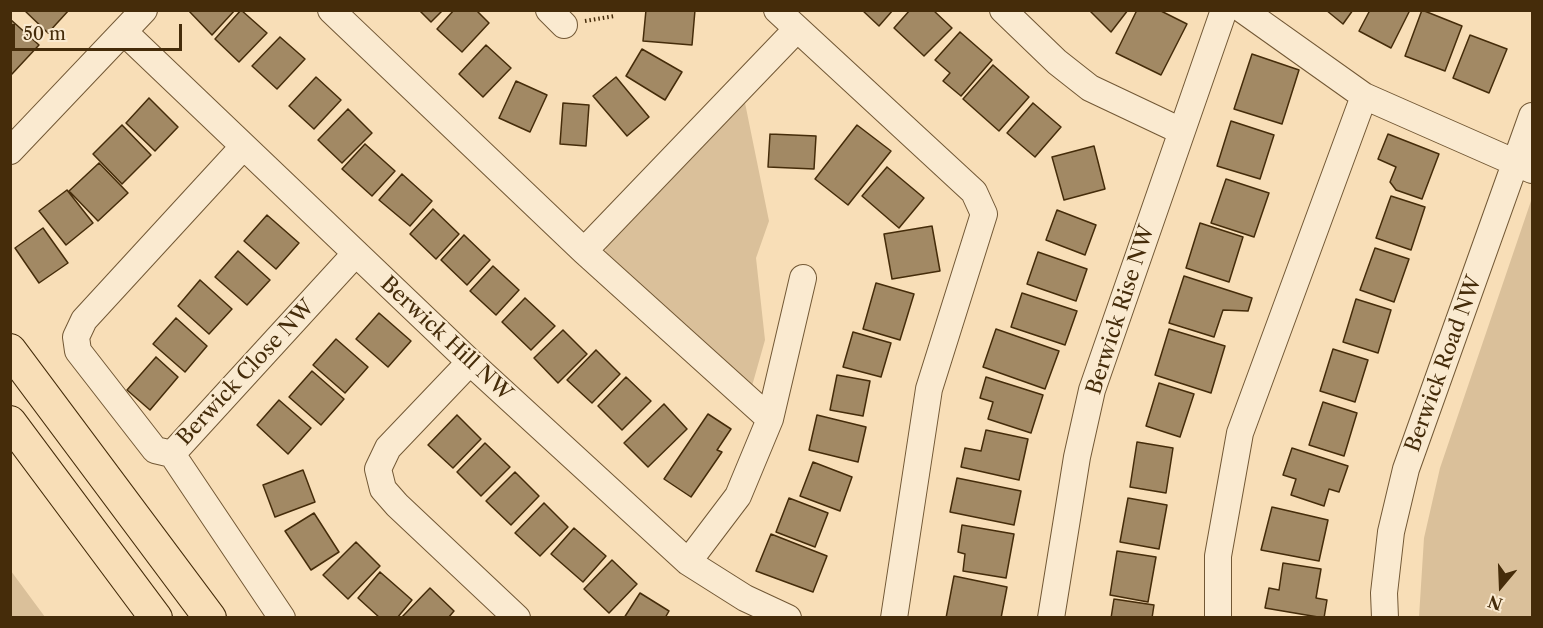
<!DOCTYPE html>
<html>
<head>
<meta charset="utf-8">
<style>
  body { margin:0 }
  #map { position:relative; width:1543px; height:628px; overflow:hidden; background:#f8deb7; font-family:"Libre Caslon Text",serif }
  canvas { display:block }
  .frame { position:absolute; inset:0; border:12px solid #452c0a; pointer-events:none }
  .north { position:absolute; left:1471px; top:556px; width:60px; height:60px; -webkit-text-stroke:4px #faead0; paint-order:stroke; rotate:199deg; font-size:16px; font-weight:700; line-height:24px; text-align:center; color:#452c0a }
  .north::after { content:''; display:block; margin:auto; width:21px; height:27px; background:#452c0a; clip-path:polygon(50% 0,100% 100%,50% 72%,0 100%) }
  .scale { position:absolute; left:12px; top:24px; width:170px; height:27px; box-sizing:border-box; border:3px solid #452c0a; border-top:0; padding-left:8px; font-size:18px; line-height:21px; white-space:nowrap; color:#452c0a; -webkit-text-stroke:4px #faead0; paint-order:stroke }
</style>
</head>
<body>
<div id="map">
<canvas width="1543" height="628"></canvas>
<div class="frame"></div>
<div class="north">N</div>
<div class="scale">50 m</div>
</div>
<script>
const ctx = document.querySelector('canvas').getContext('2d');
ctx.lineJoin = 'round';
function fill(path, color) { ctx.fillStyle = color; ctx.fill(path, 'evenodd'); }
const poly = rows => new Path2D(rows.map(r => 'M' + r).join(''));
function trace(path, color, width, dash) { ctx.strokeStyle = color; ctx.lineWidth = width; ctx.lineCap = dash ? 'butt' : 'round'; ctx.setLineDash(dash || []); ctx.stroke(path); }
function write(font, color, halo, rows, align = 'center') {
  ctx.font = font + ' "Libre Caslon Text",serif'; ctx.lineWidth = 4.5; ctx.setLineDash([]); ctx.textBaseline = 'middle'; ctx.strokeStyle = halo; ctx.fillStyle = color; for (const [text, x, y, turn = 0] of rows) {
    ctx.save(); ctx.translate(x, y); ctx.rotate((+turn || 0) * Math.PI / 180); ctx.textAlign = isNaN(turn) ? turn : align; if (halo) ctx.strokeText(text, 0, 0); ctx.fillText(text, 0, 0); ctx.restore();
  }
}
fill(poly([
  [744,98,769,221,756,258,765,340,752,386,605,254,607,237],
  [1532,198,1532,617,1419,617,1424,538,1440,468],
  [10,571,11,571,45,617,11,617]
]), '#dac09a');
const building = poly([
  [24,10,69,10,48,33,24,10],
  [188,10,235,10,212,35,188,10],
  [241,10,267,33,239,62,215,39,241,10],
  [419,10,443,10,431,22,419,10],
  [454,10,476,10,489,23,462,52,437,29,454,10],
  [646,10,695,10,692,45,643,41,646,10],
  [862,10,893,10,879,26,862,10],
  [910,10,933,10,952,28,924,56,894,28,910,10],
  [1089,10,1128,10,1111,32,1089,10],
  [1137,10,1159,10,1187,24,1161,75,1116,53,1137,10],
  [1326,10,1353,10,1343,24,1326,10],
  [1370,10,1410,10,1391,48,1359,31,1370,10],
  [1422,10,1462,26,1445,71,1405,56,1422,10],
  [10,19,39,45,12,74,10,73,10,19],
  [960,32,992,60,961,96,943,81,950,73,935,60,960,32],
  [1470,35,1507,49,1489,93,1453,78,1470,35],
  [280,37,305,59,277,89,252,66,280,37],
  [486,45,511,68,483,97,459,74,486,45],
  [642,49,682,72,665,100,626,76,642,49],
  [1252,54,1299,70,1282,124,1234,109,1252,54],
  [993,65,1029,97,999,131,963,99,993,65],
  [316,77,341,100,314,129,289,106,316,77],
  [616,77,649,117,627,136,593,96,616,77],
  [516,81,547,95,530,132,499,118,516,81],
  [149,98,178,127,155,151,126,123,149,98],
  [563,103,589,105,586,146,560,144,563,103],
  [1033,103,1061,127,1035,157,1007,133,1033,103],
  [348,109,372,133,342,163,318,140,348,109],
  [1231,121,1274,135,1260,179,1217,166,1231,121],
  [122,125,151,155,122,184,93,154,122,125],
  [857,125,891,151,848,205,815,179,857,125],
  [770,134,816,136,814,169,768,167,770,134],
  [1388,134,1439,154,1422,199,1396,190,1390,182,1396,167,1378,159,1388,134],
  [365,144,395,171,372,196,342,169,365,144],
  [1094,146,1105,189,1064,200,1052,157,1094,146],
  [99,163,128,193,98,221,69,191,99,163],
  [887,167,924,198,899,228,862,196,887,167],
  [402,174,432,201,410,226,379,200,402,174],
  [1226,179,1269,193,1254,237,1211,223,1226,179],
  [67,190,93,223,66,245,39,211,67,190],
  [1391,196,1425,207,1411,250,1376,238,1391,196],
  [433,209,459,234,436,259,410,234,433,209],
  [1057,210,1096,225,1085,255,1046,240,1057,210],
  [267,215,299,243,276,269,244,241,267,215],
  [1200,223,1243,237,1229,282,1186,268,1200,223],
  [932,226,940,271,892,279,884,234,932,226],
  [43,228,68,263,39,283,15,248,43,228],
  [464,235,490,260,467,285,441,260,464,235],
  [1375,248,1409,259,1394,302,1360,290,1375,248],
  [238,251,270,280,247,305,215,277,238,251],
  [1038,252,1087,269,1076,301,1027,284,1038,252],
  [493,266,519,290,496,315,470,291,493,266],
  [1184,276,1252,298,1248,311,1223,310,1214,337,1169,323,1184,276],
  [200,280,232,309,209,334,178,306,200,280],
  [876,283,914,294,900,340,863,329,876,283],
  [1022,293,1077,311,1065,345,1011,327,1022,293],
  [525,298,555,326,531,350,502,322,525,298],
  [1356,299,1391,310,1378,353,1343,342,1356,299],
  [379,313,411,341,388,367,356,339,379,313],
  [176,318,207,346,185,372,153,344,176,318],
  [996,329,1059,351,1045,389,983,367,996,329],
  [1169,329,1225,346,1211,393,1155,375,1169,329],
  [563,330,587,354,558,383,534,358,563,330],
  [853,332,891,343,881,377,843,367,853,332],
  [336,339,368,367,345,393,313,365,336,339],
  [1333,349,1368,360,1355,402,1320,391,1333,349],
  [596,350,620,374,592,403,567,380,596,350],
  [156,357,178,377,150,410,127,390,156,357],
  [312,371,344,399,321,425,289,397,312,371],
  [837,375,870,381,863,416,830,410,837,375],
  [626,377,651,401,622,430,598,406,626,377],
  [986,377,1043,395,1031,433,988,419,993,402,980,398,986,377],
  [1159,383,1194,394,1180,437,1146,426,1159,383],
  [279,400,311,428,288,454,257,425,279,400],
  [1323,402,1357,413,1344,456,1309,445,1323,402],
  [664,404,687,429,648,467,624,443,664,404],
  [708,414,731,429,717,450,722,452,691,497,664,479,708,414],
  [457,415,481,439,453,468,428,445,457,415],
  [817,415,866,427,858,462,809,450,817,415],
  [986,430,1028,439,1019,480,961,467,965,448,981,451,986,430],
  [1137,442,1173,448,1166,493,1130,487,1137,442],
  [485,443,510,467,481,496,457,472,485,443],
  [1292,448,1348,466,1339,492,1329,489,1324,506,1291,495,1296,479,1283,475,1292,448],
  [813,462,852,477,840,511,800,496,813,462],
  [303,470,315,502,275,517,263,485,303,470],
  [515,472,539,496,511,525,486,501,515,472],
  [957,478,1021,491,1014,525,950,512,957,478],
  [789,498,828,513,815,547,776,532,789,498],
  [1128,498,1167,505,1159,549,1120,542,1128,498],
  [544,503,568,527,540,556,515,533,544,503],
  [1272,507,1328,520,1319,561,1261,550,1272,507],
  [314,513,339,552,311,570,285,531,314,513],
  [962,525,1014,534,1006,578,963,571,965,554,958,552,962,525],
  [574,528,606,556,583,582,551,554,574,528],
  [771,534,827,556,813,592,756,571,771,534],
  [356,542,380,566,348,599,323,575,356,542],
  [1117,551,1156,557,1148,602,1110,595,1117,551],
  [612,560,637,584,609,613,584,589,612,560],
  [1283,563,1321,569,1316,598,1327,600,1324,618,1265,608,1269,588,1279,590,1283,563],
  [380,572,412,600,397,618,380,618,358,598,380,572],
  [954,576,1007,587,1001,618,946,618,954,576],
  [430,588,454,611,448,618,401,618,430,588],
  [640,593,669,611,665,618,624,618,640,593],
  [1114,599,1154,605,1152,618,1111,618,1114,599]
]);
fill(building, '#a28964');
trace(building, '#452c0a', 1.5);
const minor = poly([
  [331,10,584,251,770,419],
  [549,10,564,25],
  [777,10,974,192,984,214,929,389,894,618],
  [1003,10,1057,62,1090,88,1181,131],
  [1243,10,1364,96,1532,170],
  [124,32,470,362,688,562,745,598,788,618],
  [10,151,144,10],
  [584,251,797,29],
  [470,362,388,448,378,469,383,489,397,505,517,618],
  [172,454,155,450,78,351,76,337,84,320,243,147],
  [688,562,738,496,770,419,803,278],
  [282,618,172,454,356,253],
  [1051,618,1077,457,1092,390,1224,10],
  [1218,618,1218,556,1240,433,1364,96],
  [1385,618,1384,593,1391,532,1406,469,1532,116]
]);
const major = poly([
  [10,350,210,618],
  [10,422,156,618]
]);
trace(minor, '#725835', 28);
trace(major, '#452c0a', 34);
trace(poly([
  [585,21,614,16]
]), '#452c0a', 4, [1.5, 3]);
trace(minor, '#faead0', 26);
trace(major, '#f8deb7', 32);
write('21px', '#452c0a', '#faead0', [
  ["Berwick Rise NW",1121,310,-72],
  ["Berwick Hill NW",446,339,43],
  ["Berwick Road NW",1444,364,-70],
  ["Berwick Close NW",246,373,-47]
]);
</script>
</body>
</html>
